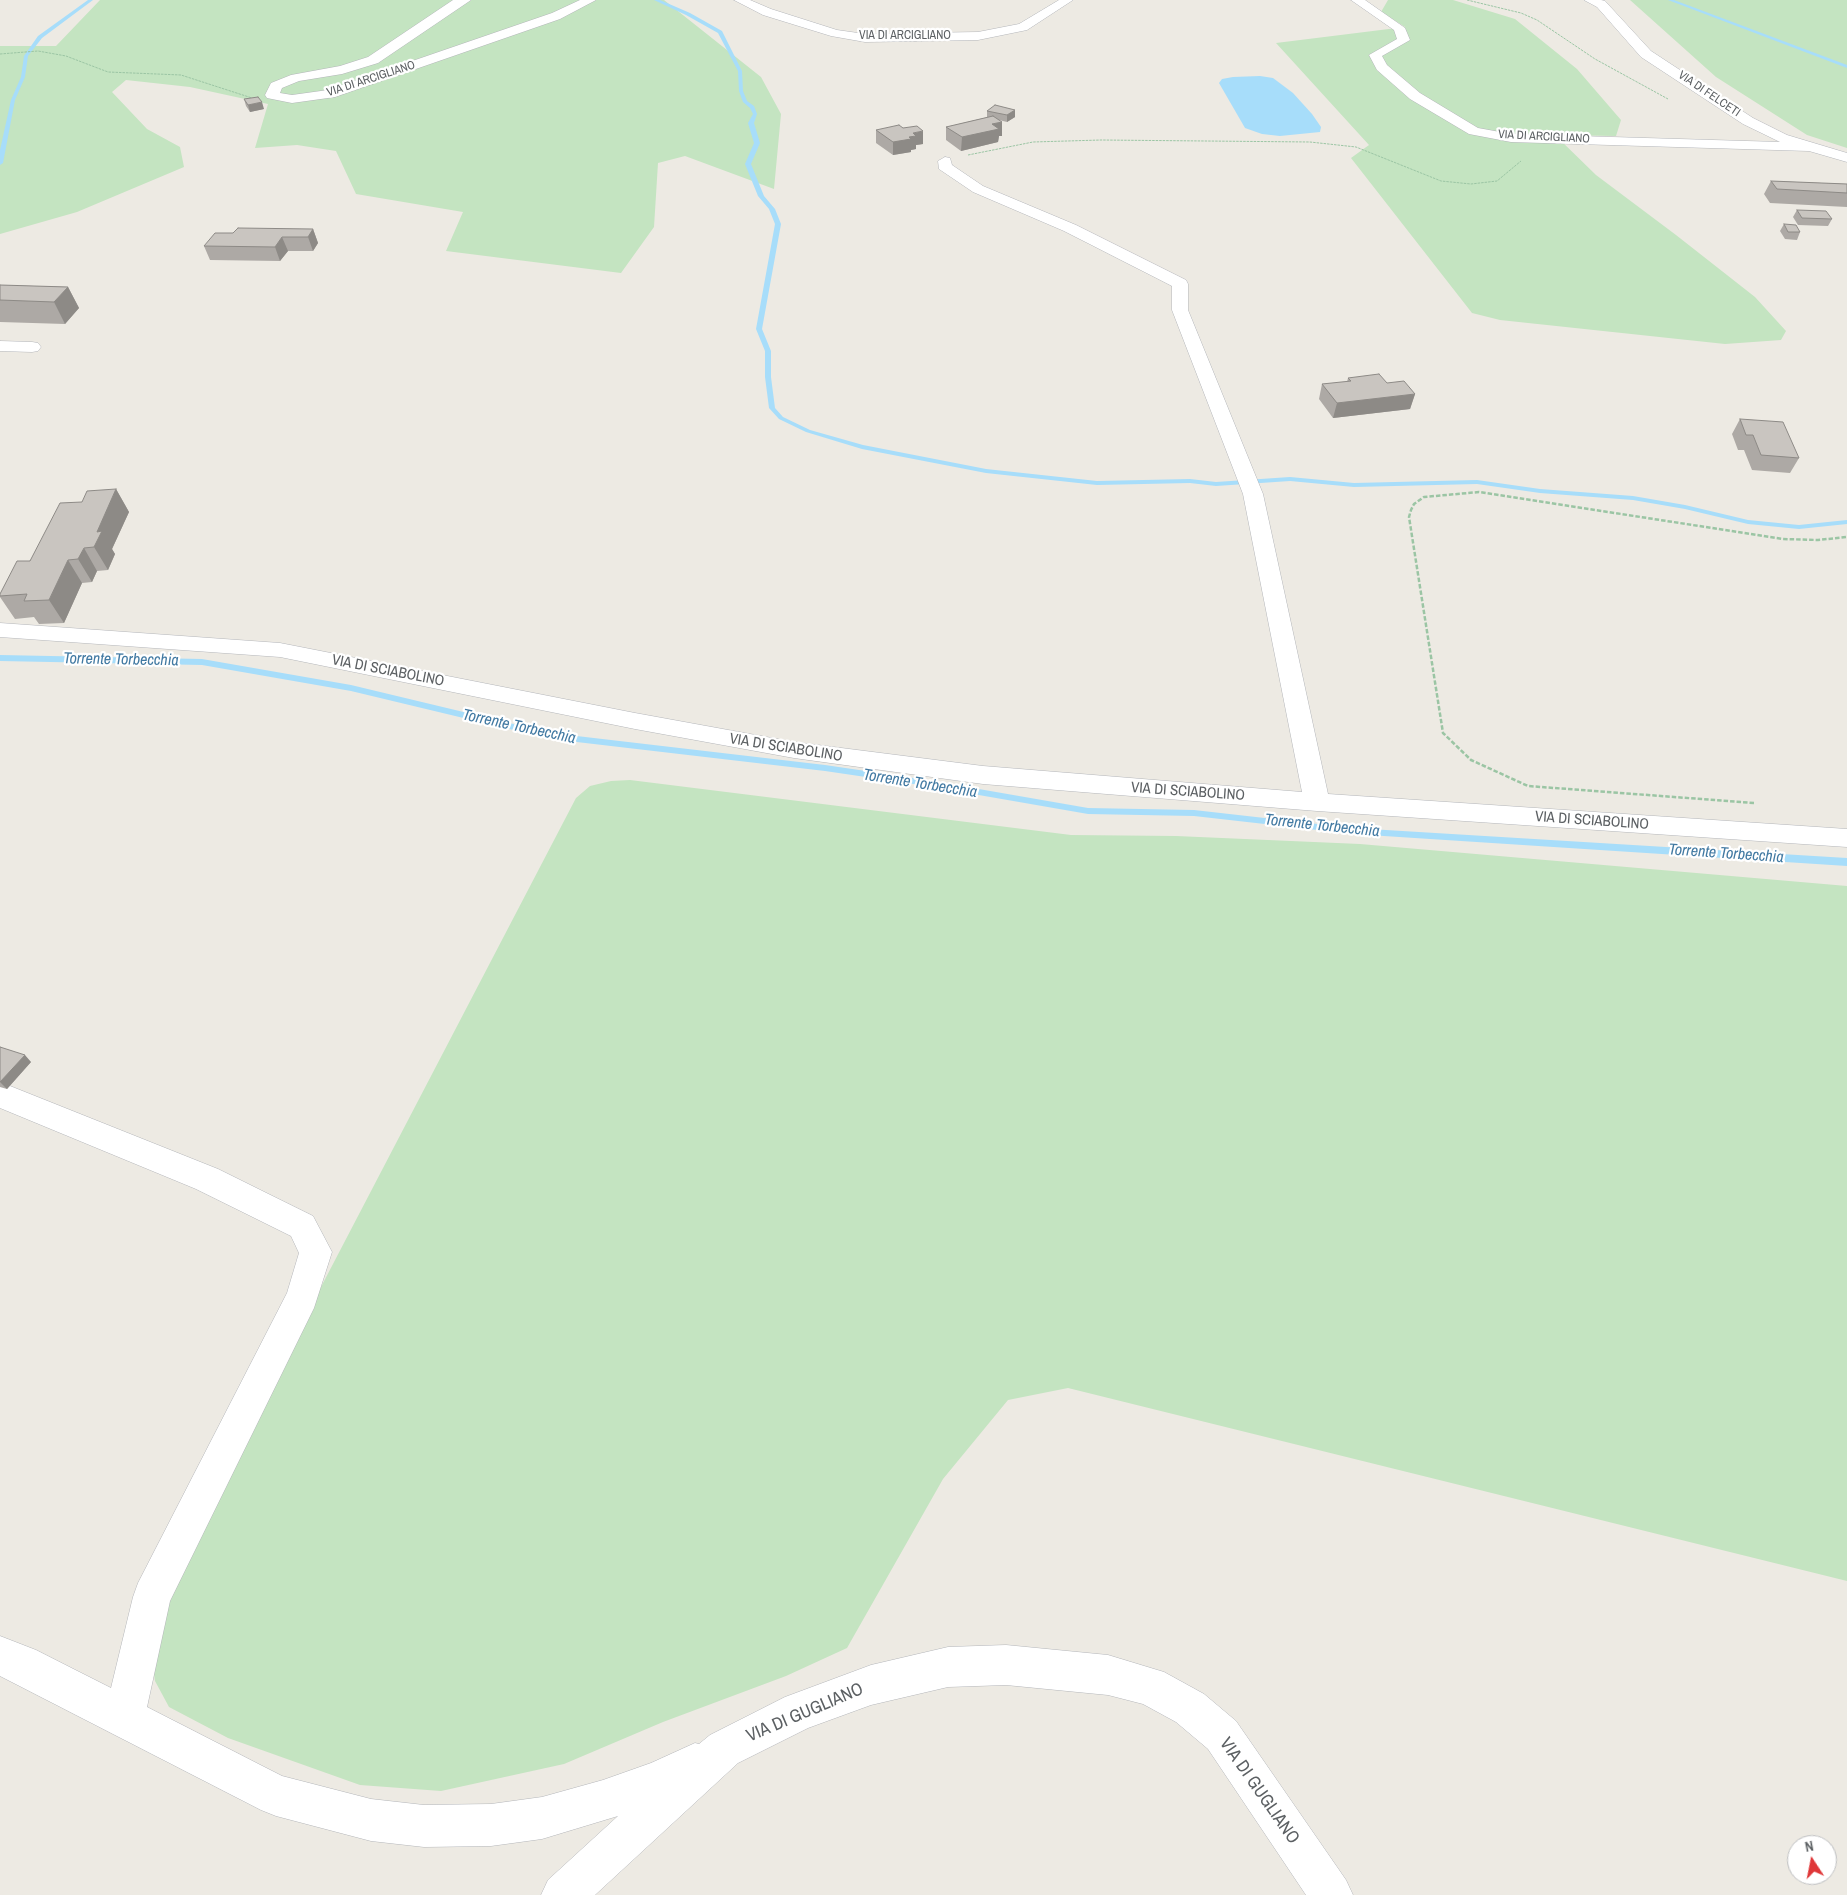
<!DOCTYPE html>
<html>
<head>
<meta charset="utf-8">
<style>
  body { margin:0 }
  #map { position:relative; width:1847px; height:1895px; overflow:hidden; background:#edeae3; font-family:"Archivo Narrow",sans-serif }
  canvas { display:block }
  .north { position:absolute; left:1787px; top:1835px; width:50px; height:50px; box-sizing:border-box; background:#fff; border:1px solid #bebfc1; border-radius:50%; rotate:349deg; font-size:14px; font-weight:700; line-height:20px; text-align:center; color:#5c6063 }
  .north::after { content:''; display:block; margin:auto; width:18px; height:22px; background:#df3738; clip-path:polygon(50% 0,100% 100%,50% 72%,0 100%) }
</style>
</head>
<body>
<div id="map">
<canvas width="1847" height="1895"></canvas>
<div class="north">N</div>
</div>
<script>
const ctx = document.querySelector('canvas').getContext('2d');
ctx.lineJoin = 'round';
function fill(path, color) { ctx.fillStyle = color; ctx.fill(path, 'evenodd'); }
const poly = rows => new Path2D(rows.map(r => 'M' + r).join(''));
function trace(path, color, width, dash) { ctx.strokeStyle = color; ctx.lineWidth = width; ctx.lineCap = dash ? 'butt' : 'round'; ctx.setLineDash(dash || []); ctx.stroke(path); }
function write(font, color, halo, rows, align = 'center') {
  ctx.font = font + ' "Archivo Narrow",sans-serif'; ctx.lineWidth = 4.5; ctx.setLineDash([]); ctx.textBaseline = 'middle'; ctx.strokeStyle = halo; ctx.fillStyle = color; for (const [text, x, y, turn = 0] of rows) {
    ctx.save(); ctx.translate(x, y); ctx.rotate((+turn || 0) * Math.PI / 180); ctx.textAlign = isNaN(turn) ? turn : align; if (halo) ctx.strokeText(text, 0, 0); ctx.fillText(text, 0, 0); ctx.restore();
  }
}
fill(poly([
  [100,0,664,0,761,77,781,114,774,189,685,156,658,163,654,227,621,273,446,251,463,212,356,194,336,151,297,145,255,148,268,104,190,87,126,80,112,92,147,129,180,147,184,167,77,212,0,234,0,46,56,46],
  [1388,0,1453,0,1515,19,1577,69,1621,120,1616,136,1555,135,1596,175,1676,235,1755,297,1786,331,1781,340,1725,344,1500,320,1472,313,1351,158,1369,145,1276,43,1405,27,1381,12],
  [1630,0,1847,0,1847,148,1807,135,1716,77],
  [630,780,1071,835,1176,836,1360,844,1847,886,1847,1581,1068,1388,1008,1400,943,1479,847,1648,786,1676,663,1722,564,1764,441,1791,360,1785,228,1738,169,1707,155,1681,150,1646,188,1542,576,798,590,786,611,781]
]), '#c4e4c1');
fill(poly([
  [1260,76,1273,78,1293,93,1312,114,1321,127,1320,132,1280,136,1262,134,1245,128,1219,83,1222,79,1233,77]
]), '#a7ddfa');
fill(poly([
  [88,0,93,0,42,38,28,56,25,77,15,100,3,163,0,165,0,150,11,100,21,77,24,56,38,36,88,0],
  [654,0,660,0,690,13,722,31,742,71,743,91,747,101,754,106,757,114,754,123,760,143,751,164,764,196,775,209,781,224,762,329,771,351,771,377,775,408,783,417,810,430,863,445,986,469,1097,481,1190,479,1216,482,1290,477,1354,483,1477,480,1540,489,1633,496,1685,505,1748,520,1799,525,1847,520,1847,524,1799,529,1748,524,1685,509,1633,500,1540,493,1477,484,1354,487,1290,481,1216,486,1190,483,1097,485,986,473,862,449,806,432,779,419,769,408,765,377,765,351,756,329,775,224,769,209,758,196,745,164,754,143,748,123,753,114,750,108,743,102,739,91,738,71,718,33,686,15,654,0],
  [1668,0,1674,0,1847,65,1847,68,1668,0],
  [0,655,202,659,351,685,551,733,825,765,927,780,1088,808,1194,810,1353,828,1847,858,1847,866,1353,834,1194,816,1088,814,927,786,825,771,551,739,351,691,202,665,0,661,0,655]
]), '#a7ddfa');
const minor = poly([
  [453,0,471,0,378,63,342,74,299,81,282,88,280,93,292,95,328,90,552,13,580,0,596,0,560,19,335,97,292,103,267,98,265,95,271,83,291,75,340,66,368,57,453,0],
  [734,0,750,0,771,9,837,30,865,34,978,32,1019,24,1059,0,1073,0,1027,30,978,40,865,42,831,36,763,15,734,0],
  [1351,0,1365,0,1405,28,1410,40,1382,56,1387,65,1420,93,1478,128,1511,134,1780,142,1743,124,1641,57,1597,7,1584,0,1601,0,1605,1,1651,51,1753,118,1787,135,1847,153,1847,162,1809,151,1511,142,1469,134,1410,99,1377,70,1369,55,1397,39,1394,30,1351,0],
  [945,157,950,158,952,165,983,186,1076,225,1186,280,1188,284,1188,310,1263,494,1328,794,1847,829,1847,847,1317,811,983,784,794,758,635,729,280,657,0,637,0,623,280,643,635,713,794,742,983,766,1302,792,1243,494,1172,310,1172,286,1064,231,973,192,939,169,938,161,945,157],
  [0,341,32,342,38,343,41,347,38,351,32,352,0,351,0,341],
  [0,1082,218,1169,313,1216,332,1252,314,1308,170,1601,147,1707,282,1776,371,1799,424,1805,491,1804,542,1797,603,1780,651,1763,695,1743,699,1744,710,1735,785,1697,871,1665,948,1647,1006,1645,1108,1655,1164,1672,1204,1694,1236,1721,1346,1880,1353,1895,1306,1895,1208,1749,1176,1722,1143,1704,1108,1695,1006,1685,948,1687,871,1705,808,1728,738,1763,595,1895,541,1895,548,1880,618,1816,542,1839,491,1846,424,1847,371,1841,276,1816,261,1810,0,1676,0,1636,36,1650,111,1688,133,1597,138,1583,287,1293,299,1253,291,1236,196,1189,0,1108,0,1082]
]);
trace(minor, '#b4b6ba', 1);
trace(poly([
  [1467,0,1521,13,1537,20,1595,59,1668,99],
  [0,54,38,51,66,56,108,72,181,75,252,98],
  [968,155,1033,142,1101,140,1310,142,1356,147,1441,181,1471,184,1497,181,1521,161]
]), '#9bc5a4', 1, [2.5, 1]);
trace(poly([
  [1754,803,1528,786,1471,760,1443,733,1409,517,1411,510,1414,504,1424,497,1479,492,1783,539,1818,540,1847,537]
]), '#9bc5a4', 2.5, [4.5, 2]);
fill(minor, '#fff');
fill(poly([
  [244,99,264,109,250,112,246,106],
  [1015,110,1015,117,1007,122,999,120,1002,122,1002,136,999,136,998,142,961,151,946,140,946,127,988,117,987,117,987,111],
  [876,130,923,144,916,145,916,149,911,150,911,152,893,155,876,143],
  [1771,181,1847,184,1847,207,1770,203,1764,194],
  [1797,210,1832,219,1828,226,1798,225,1793,217],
  [1784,224,1800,232,1797,240,1785,239,1780,231],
  [313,229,318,243,313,251,288,251,280,261,210,260,204,246,233,233],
  [0,285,68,287,79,308,65,324,0,322],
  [1348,378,1387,383,1415,394,1410,409,1333,418,1319,399,1322,384,1347,382],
  [1740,419,1799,458,1790,473,1752,470,1744,450,1738,450,1732,434],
  [116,489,129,512,112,549,115,554,108,570,97,571,92,582,82,583,64,623,39,624,34,617,15,619,0,597,0,594,82,502],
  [0,1047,31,1062,7,1089,0,1087]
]), '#ada9a5');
fill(poly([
  [262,102,264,109,250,112,248,105],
  [1015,110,1015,117,1007,122,1007,115],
  [1002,122,1002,136,999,136,998,142,961,151,962,137,992,124],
  [923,131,923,144,916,145,916,149,911,150,911,152,893,155,893,142,909,137,913,133],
  [313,229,318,243,313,251,308,237],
  [282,237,288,251,280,261,275,247],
  [68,287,79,308,65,324,54,302],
  [1415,394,1410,409,1333,418,1337,403],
  [116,489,129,512,112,549,115,554,108,570,94,547,97,532],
  [84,548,97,571,92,582,78,559],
  [68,560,82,583,64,623,49,600],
  [25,1055,31,1062,7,1089,0,1082]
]), '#8d8a86');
const building = poly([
  [258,97,262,102,248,105,244,99,258,97],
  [995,105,1015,110,1007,115,987,111,995,105],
  [993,116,1002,122,992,124,999,129,962,137,946,127,993,116],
  [899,125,903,128,917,126,923,131,913,133,916,136,909,137,911,139,893,142,876,130,899,125],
  [1771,181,1847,184,1847,193,1777,189,1771,181],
  [1797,210,1826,211,1832,219,1802,218,1797,210],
  [1784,224,1796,225,1800,232,1788,232,1784,224],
  [238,228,313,229,308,237,282,237,275,247,204,246,215,233,233,233,238,228],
  [0,285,68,287,54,302,0,300,0,285],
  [1379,374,1387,383,1404,381,1415,394,1337,403,1322,384,1351,381,1348,378,1379,374],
  [1740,419,1783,422,1799,458,1761,455,1753,435,1746,435,1740,419],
  [116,489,97,532,102,531,94,547,84,548,78,559,68,560,49,600,24,601,27,594,0,596,0,594,17,561,30,561,60,503,82,502,87,491,116,489],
  [0,1047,25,1055,0,1082,0,1047]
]);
fill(building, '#c9c5c0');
trace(building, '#8d8a86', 1);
write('12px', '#5c6063', '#fff', [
  ["VIA DI ARCIGLIANO",905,36],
  ["VIA DI ARCIGLIANO",371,79,-18],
  ["VIA DI FELCETI",1709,94,34],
  ["VIA DI ARCIGLIANO",1544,137,3]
]);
write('15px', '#5c6063', '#fff', [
  ["VIA DI SCIABOLINO",388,671,11],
  ["VIA DI SCIABOLINO",786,748,9],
  ["VIA DI SCIABOLINO",1188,792,4],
  ["VIA DI SCIABOLINO",1592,821,4]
]);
write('italic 16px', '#4179a2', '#fff', [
  ["Torrente Torbecchia",121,660,1],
  ["Torrente Torbecchia",519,727,12],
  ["Torrente Torbecchia",920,784,9],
  ["Torrente Torbecchia",1322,826,6],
  ["Torrente Torbecchia",1726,854,4]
]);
write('18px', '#5c6063', '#fff', [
  ["VIA DI GUGLIANO",805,1713,-23],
  ["VIA DI GUGLIANO",1259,1791,55]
]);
</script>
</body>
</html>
